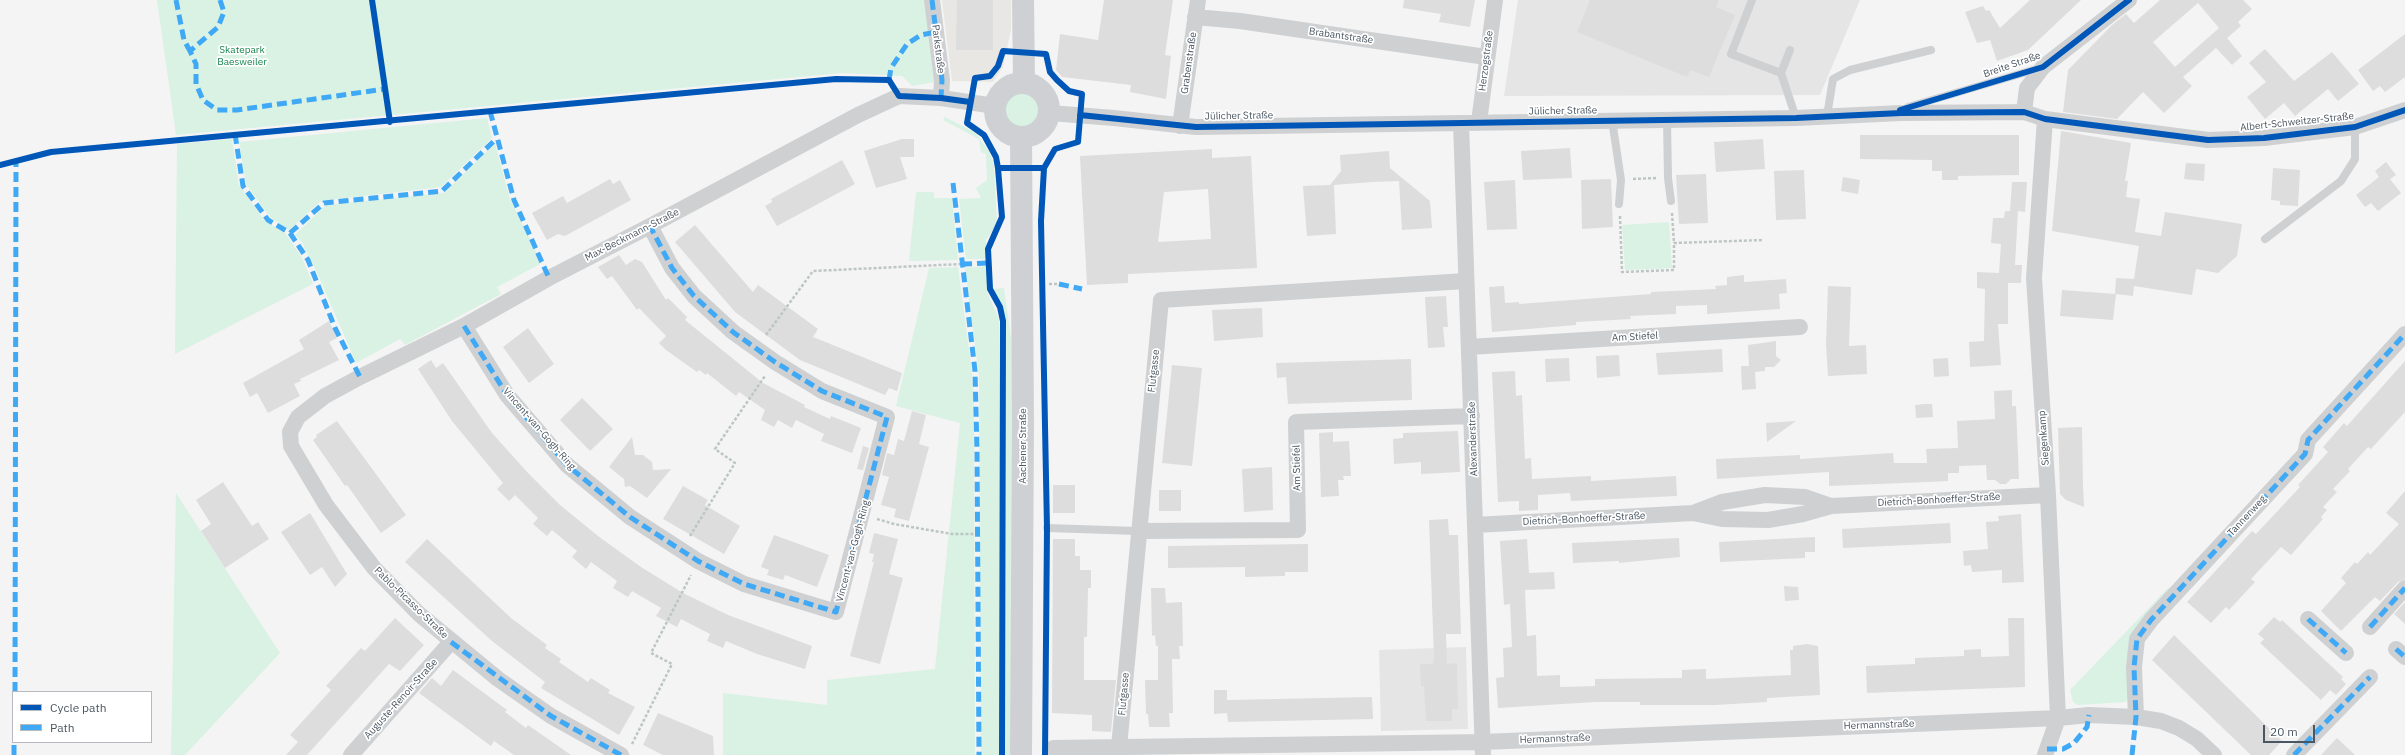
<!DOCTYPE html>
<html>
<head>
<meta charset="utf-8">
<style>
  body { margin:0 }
  #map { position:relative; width:2405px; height:755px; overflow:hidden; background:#f4f4f4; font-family:"IBM Plex Sans",sans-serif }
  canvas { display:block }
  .legend { position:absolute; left:12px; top:691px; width:140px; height:52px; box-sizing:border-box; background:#fff; border:1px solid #b7bbc0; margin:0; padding:5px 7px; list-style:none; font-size:12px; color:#4a5661 }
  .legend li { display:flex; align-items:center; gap:8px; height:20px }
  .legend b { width:20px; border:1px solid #b7bbc0 }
  .scale { position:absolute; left:2263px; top:725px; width:52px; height:18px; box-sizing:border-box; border:2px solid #4a5661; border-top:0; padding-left:5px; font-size:12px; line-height:14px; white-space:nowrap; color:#4a5661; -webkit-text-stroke:3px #fff; paint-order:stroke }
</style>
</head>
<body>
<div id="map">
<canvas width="2405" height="755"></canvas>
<ul class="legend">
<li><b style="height:5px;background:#0057b8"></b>Cycle path</li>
<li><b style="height:5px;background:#3fa9f5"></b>Path</li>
</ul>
<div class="scale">20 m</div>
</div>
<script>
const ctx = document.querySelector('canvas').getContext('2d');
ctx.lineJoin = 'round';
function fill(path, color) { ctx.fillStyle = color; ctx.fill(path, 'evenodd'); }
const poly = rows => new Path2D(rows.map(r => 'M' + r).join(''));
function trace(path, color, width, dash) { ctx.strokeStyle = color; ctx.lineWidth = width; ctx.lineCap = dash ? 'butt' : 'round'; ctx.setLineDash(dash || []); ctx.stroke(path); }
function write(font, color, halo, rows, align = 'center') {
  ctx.font = font + ' "IBM Plex Sans",sans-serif'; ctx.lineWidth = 3.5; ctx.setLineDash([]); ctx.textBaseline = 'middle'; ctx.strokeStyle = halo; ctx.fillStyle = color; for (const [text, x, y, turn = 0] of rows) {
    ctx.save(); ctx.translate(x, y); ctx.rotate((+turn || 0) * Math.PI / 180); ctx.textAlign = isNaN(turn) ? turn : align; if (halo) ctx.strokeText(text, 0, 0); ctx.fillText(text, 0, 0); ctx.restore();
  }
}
fill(poly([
  [942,0,1011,0,1011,29,1003,67,993,82,952,81]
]), '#e8e7e3');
fill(poly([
  [1518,0,1860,0,1820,95,1504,96],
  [1466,647,1468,729,1381,731,1379,650]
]), '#e6e5e6');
fill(poly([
  [157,0,924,0,935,82,912,86,902,76,842,73,176,135],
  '1003 112a19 19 0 1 1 38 0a19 19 0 1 1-38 0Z',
  [945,117,976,133,990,153,994,166,997,224,986,240,986,259,966,259,959,199,981,198,976,188,987,180,986,154,981,152,979,139,943,120],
  [487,118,492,138,441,187,321,201,289,230,270,217,246,184,239,142],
  [232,139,239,185,264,220,286,234,302,258,313,284,175,354,177,144],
  [495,143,510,199,542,263,497,287,501,294,405,345,400,339,356,363,319,277,302,242,295,235,326,205,444,193],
  [916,192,934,192,934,198,952,198,958,260,909,261],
  [1669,222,1672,268,1625,270,1622,225],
  [987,266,987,292,999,319,999,755,981,755,979,377,965,268],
  [958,267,972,372,974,401,975,755,723,755,723,693,827,705,827,680,935,669,960,423,896,406,929,268],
  [1004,288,1013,352,1011,755,1005,755,1006,317,993,289],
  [176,493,280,653,185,755,171,755],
  [2169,587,2167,596,2133,635,2126,661,2129,695,2126,702,2078,705,2073,702,2070,690]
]), '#d9f2e3');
fill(poly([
  [957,0,993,0,993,50,956,50],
  [1104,0,1173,0,1165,55,1171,56,1166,99,1130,92,1131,85,1062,77,1056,70,1060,34,1098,40],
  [1404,0,1475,0,1470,27,1439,22,1441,14,1403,8],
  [1590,0,1719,0,1716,7,1735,15,1709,77,1690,70,1687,77,1577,32],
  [2030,0,2081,0,2028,50,1997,61,1990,40,1977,43,1965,12,1983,6,1986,11,1989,10,2000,28],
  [2160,0,2243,0,2252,9,2238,22,2241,26,2227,38,2242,56,2232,65,2216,48,2183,77,2192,86,2164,113,2143,92,2117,119,2063,112,2068,70,2112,25,2126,14,2134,23],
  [2198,3,2219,28,2175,67,2153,42],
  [2405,34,2405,77,2385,92,2380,86,2373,91,2358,70],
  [2265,49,2294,81,2332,52,2359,84,2338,101,2328,89,2295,116,2284,103,2265,119,2247,97,2266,82,2249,63],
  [2061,131,2131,143,2125,181,2128,181,2126,197,2140,199,2135,232,2161,236,2165,212,2242,224,2237,256,2218,273,2196,269,2192,295,2134,286,2133,296,2115,294,2116,278,2134,279,2139,246,2052,231],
  [1860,135,2019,135,2019,175,1958,176,1958,180,1942,180,1942,171,1932,171,1932,160,1860,159],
  [902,139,914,139,914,157,900,157,907,179,876,188,864,151],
  [1763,139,1765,169,1716,172,1714,142],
  [1570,148,1572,178,1523,180,1521,151],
  [1212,149,1212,158,1251,156,1257,268,1128,274,1128,283,1087,285,1080,156],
  [1208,189,1211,239,1158,242,1164,192],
  [1389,151,1390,168,1430,201,1432,228,1402,230,1399,181,1372,182,1334,185,1336,234,1307,236,1303,186,1330,185,1341,171,1340,155],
  [842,160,855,184,777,226,765,206,772,202,771,199],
  [2386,162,2396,175,2390,179,2401,193,2378,211,2371,203,2365,207,2356,195,2379,177,2375,171],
  [2186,163,2205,164,2204,181,2184,179],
  [2273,168,2300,170,2298,206,2280,205,2280,201,2271,200],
  [1804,170,1806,219,1776,220,1774,171],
  [1706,174,1708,223,1679,224,1676,175],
  [1843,177,1860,180,1858,194,1841,191],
  [610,179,613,184,620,180,631,200,565,236,558,234,547,240,532,213,563,196,567,203],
  [1611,179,1613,227,1582,229,1581,180],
  [1515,180,1517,229,1487,230,1484,182],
  [2012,182,2027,182,2025,212,2018,211,2015,265,2022,265,2021,283,2008,283,2008,324,1998,324,2001,365,1970,367,1969,342,1984,341,1985,289,1977,288,1977,272,1999,273,2001,244,1991,243,1993,218,2004,218,2005,211,2010,211],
  [695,225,753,292,758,285,818,329,813,337,902,373,897,391,889,388,885,395,800,360,735,312,675,242],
  [619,255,626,265,635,259,642,262,666,300,668,298,687,317,685,320,763,383,805,405,804,407,830,419,831,416,861,428,852,453,821,441,824,434,796,420,792,428,778,420,774,427,761,420,765,410,739,392,736,396,707,373,706,375,699,370,697,372,666,350,659,343,666,336,639,308,637,310,612,276,607,279,598,267],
  [1744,275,1744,282,1786,279,1787,293,1779,294,1780,309,1707,314,1707,305,1676,306,1676,314,1630,316,1631,319,1576,322,1576,325,1492,332,1489,287,1504,286,1505,303,1519,302,1519,304,1651,294,1651,292,1716,289,1715,286,1727,285,1727,277],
  [1828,286,1851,287,1849,346,1866,345,1867,374,1828,376,1826,345],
  [2062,290,2116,294,2113,320,2060,316],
  [1446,296,1448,327,1443,327,1445,347,1428,348,1425,297],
  [1262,308,1263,337,1214,341,1212,310],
  [329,321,337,338,329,342,339,360,300,379,301,381,294,384,300,396,268,413,257,393,250,397,243,383,304,349,299,340],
  [528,328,554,364,529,383,503,347],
  [1776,341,1776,356,1781,360,1774,367,1765,367,1765,371,1755,372,1756,389,1742,390,1741,366,1749,366,1748,345],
  [1722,349,1723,372,1658,375,1656,353],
  [1619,355,1620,376,1597,378,1596,356],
  [1569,358,1570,381,1546,382,1545,359],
  [1948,358,1949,376,1934,377,1933,359],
  [1411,359,1412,400,1288,404,1286,377,1277,378,1276,363],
  [431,360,436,368,443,363,492,433,528,473,560,505,598,536,641,567,683,593,728,615,812,646,805,669,757,654,726,641,723,648,707,641,710,634,681,619,677,627,656,616,661,608,632,591,628,597,613,588,617,581,591,562,586,569,572,557,577,551,552,530,547,536,533,524,538,518,515,495,509,501,497,489,503,483,452,421,418,369],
  [2405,361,2405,412,2371,449,2368,447,2348,469,2350,471,2333,489,2337,492,2323,507,2327,510,2321,517,2323,519,2291,555,2281,547,2251,579,2255,582,2229,610,2226,607,2211,623,2187,602,2252,531,2256,534,2300,487,2298,485,2328,452,2323,447,2344,423,2347,426],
  [1172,365,1202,368,1192,466,1162,463],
  [1515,371,1516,396,1522,395,1525,459,1531,458,1532,479,1591,476,1591,481,1676,476,1677,496,1571,501,1570,493,1538,495,1538,510,1519,511,1519,501,1498,502,1492,372],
  [2012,390,2012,406,2016,406,2019,479,2011,479,2006,484,2000,484,1995,480,1987,480,1986,465,1959,466,1959,473,1948,473,1948,481,1927,482,1829,486,1829,472,1717,479,1716,459,1800,455,1800,459,1893,453,1894,463,1927,463,1926,449,1958,448,1957,421,1995,419,1994,391],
  [582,398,613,429,590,451,560,420],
  [1924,404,1932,404,1933,417,1916,418,1915,405],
  [912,411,926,415,919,444,929,447,909,521,894,517,896,509,881,505,889,477,882,475,887,453,894,455,898,439,904,441],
  [337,421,406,515,381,533,347,485,345,486,313,440,317,437,316,435],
  [1796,421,1767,442,1766,423],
  [2082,427,2083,486,2084,507,2066,500,2060,494,2058,428],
  [1458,431,1460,472,1421,474,1421,462,1394,464,1393,439,1403,438,1403,433],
  [1333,432,1333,442,1349,441,1351,476,1343,476,1344,480,1338,480,1339,496,1321,497,1319,433],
  [632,437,635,455,643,455,652,462,653,470,671,469,647,498,630,486,625,487,624,479,609,467],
  [863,446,869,448,863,470,857,469],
  [1272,467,1273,510,1244,512,1242,469],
  [223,482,252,526,258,522,269,539,225,568,201,531,211,524,196,500],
  [1053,485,1075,485,1075,513,1053,513],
  [683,486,708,500,705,505,740,526,724,554,663,519],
  [1159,490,1181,490,1181,511,1159,511],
  [2405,491,2405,579,2398,582,2380,601,2375,597,2341,631,2321,611,2346,583,2341,578,2355,562,2357,564,2368,552,2370,555,2399,524,2386,513],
  [310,513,347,574,335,587,322,567,310,575,281,532],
  [2021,514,2024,582,2002,583,2002,570,1972,572,1971,565,1964,566,1963,551,1988,549,1986,522,1999,521,1998,516],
  [1448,519,1449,535,1458,535,1461,634,1446,634,1447,664,1457,663,1458,709,1452,709,1452,721,1426,721,1424,686,1421,686,1420,664,1433,664,1434,658,1429,520],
  [1950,523,1951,543,1843,548,1842,529],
  [874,533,898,539,889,574,903,578,880,664,850,656,874,562,872,562,874,554,869,553],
  [774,535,829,555,817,587,785,575,783,580,767,575,769,570,761,567],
  [1815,537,1815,552,1805,552,1805,558,1720,562,1719,542],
  [1679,538,1680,557,1619,563,1619,561,1573,563,1572,543],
  [427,539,511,618,547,645,545,648,561,659,559,662,588,682,591,678,610,690,608,693,635,707,619,735,541,688,545,682,492,641,405,562],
  [1053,539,1075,539,1075,556,1080,556,1080,570,1091,570,1091,588,1088,588,1087,637,1084,637,1084,680,1116,680,1111,732,1092,731,1092,715,1052,713],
  [1527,539,1529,573,1554,572,1555,589,1525,590,1527,636,1536,635,1537,676,1560,675,1560,687,1595,686,1595,679,1682,678,1682,670,1706,669,1706,679,1791,675,1790,650,1793,650,1793,646,1807,644,1818,646,1820,695,1767,698,1767,702,1715,705,1640,705,1640,702,1595,702,1498,708,1496,678,1504,677,1503,648,1512,647,1510,604,1504,605,1500,541],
  [1308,544,1308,572,1285,572,1285,576,1245,577,1245,567,1168,568,1168,546],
  [1784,586,1798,587,1799,600,1785,601],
  [1151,588,1165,588,1166,603,1182,602,1183,646,1179,646,1180,659,1172,659,1173,713,1169,713,1170,727,1149,727,1148,714,1146,714,1145,680,1158,680,1158,646,1156,646,1155,635,1152,636],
  [2405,602,2405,624,2394,614],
  [2274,617,2280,622,2282,620,2343,677,2341,679,2346,684,2336,695,2330,690,2321,700,2260,643,2264,639,2258,634],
  [395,618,424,645,400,671,389,664,307,755,286,755,298,742,290,735,331,690,326,686,361,648,365,651],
  [2008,618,2024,618,2025,687,1867,693,1866,666,1915,664,1915,658,1964,656,1964,650,1981,649,1981,657,2009,656],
  [2174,635,2282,741,2269,755,2251,755,2152,660],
  [453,670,507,710,505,712,526,728,528,725,571,755,514,755,494,741,491,746,419,693,432,678,441,686],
  [1214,690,1227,690,1227,700,1372,697,1373,719,1228,722,1227,713,1214,714],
  [658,713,713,736,714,755,663,755,643,745],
  [2337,738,2355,755,2321,755]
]), '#ddddde');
trace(poly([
  [1633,179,1656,178],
  [1672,213,1674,243],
  [1620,216,1622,272,1674,270,1674,243,1763,240],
  [1049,284,1059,284],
  [766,335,813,271,962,264],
  [877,519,894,524,952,534,978,534],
  [690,536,735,463,715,449,765,376],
  [632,744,672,664,651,653,691,575]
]), '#bcc7c4', 2.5, [3, 2]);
trace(poly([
  [1752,0,1731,54,1781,73,1796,118],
  [1781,73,1790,50],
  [1908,107,2040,68],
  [1827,116,1833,79,1850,70,1931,50],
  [1667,119,1668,178,1671,201],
  [1612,120,1621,180,1619,204],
  [2265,239,2341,181,2355,159,2355,127],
  [1047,528,1138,531]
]), '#ced0d2', 8);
trace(poly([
  [932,0,942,80,941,98],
  [1195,17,1240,21,1486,57],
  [2024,112,2027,88,2043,67,2129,0],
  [1050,113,1114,118,1196,127,1796,118,1901,113,2024,112,2045,119,2208,140,2264,138,2355,127,2405,110],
  [1479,122,1495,0],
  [1461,123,1483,755],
  [1180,126,1198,0],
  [464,326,507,395,567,465,630,517,698,561,744,584,836,612,887,417,822,391,775,362,733,332,694,296,672,268,650,226],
  [1469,347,1800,327],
  [1693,513,1722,502,1765,495,1805,497,1831,506],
  [1475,525,1693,513,1722,519,1768,520,1803,514,1831,506,2048,495],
  [1138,531,1298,530,1296,422,1472,416],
  [2308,619,2346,653],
  [2370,627,2405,588],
  [2396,649,2405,657],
  [2136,717,2134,667,2137,639,2151,620,2305,454,2308,440,2405,334],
  [1119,747,1161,300,1466,281],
  [1053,748,1483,742,2058,718,2089,715,2136,717,2161,721,2179,728,2197,739,2214,755],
  [351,755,451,642],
  [621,755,551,716,498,679,419,614,374,568,326,505,291,446,290,432,298,417,325,396,360,377,464,326,549,278,650,226,858,115,899,96,941,98,995,106],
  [2045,755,2058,718,2048,495,2034,278,2045,119],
  [2294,755,2370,677]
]), '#ced0d2', 16);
trace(poly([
  [1023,0,1024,82],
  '995 110a27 27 0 1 1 54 0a27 27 0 1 1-54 0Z',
  [1021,755,1023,425,1021,137]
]), '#ced0d4', 22);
trace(poly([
  [176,0,184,40,190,51],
  [220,0,224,12,218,27,190,51,196,64,196,84,203,100,217,110,237,110,385,89],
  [932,0,942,80,941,98],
  [889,80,891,68,907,44,921,35,936,32],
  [490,111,514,200,549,278],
  [235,134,243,186,268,220,290,233,308,260,335,328,360,377],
  [953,183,975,371,977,451,979,755],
  [290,233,324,203,442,191,496,139],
  [962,264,989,263],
  [1059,284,1082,289],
  [464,326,507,395,567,465,630,517,698,561,744,584,836,612,887,417,822,391,775,362,733,332,694,296,672,268,650,226],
  [2308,619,2346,653],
  [2370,627,2405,588],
  [451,642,551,716,621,755],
  [2396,649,2405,657],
  [15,692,16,161],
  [2047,749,2063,749,2074,743,2087,727,2089,715],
  [14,755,14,742],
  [2132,755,2136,717,2134,667,2137,639,2151,620,2305,454,2308,440,2405,334],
  [2294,755,2370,677]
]), '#3fa9f5', 5, [10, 5]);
trace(poly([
  [372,0,390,122],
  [1900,110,2043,67,2129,0],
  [1080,115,1196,127,1796,118,1901,113,2024,112,2045,119,2208,140,2264,138,2355,127,2405,110],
  [0,165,51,152,836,79,889,80,899,96,941,98,970,102],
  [998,168,1002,217,988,249,990,289,1000,307,1003,321,1002,755],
  [1044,168,998,168,996,157,984,135,967,123,975,78,990,76,998,66,1003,51,1046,54,1050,72,1057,80,1069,91,1082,94,1078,142,1055,149,1044,168,1041,221,1047,528,1045,755]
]), '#0057b8', 6);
write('10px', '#4a5661', '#fff', [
  ["Brabantstraße",1341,36,8],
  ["Parkstraße",938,49,83],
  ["Herzogstraße",1486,61,-83],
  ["Grabenstraße",1189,63,-82],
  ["Breite Straße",2012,65,-19],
  ["Jülicher Straße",1563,111,-1],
  ["Jülicher Straße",1239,116,-1],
  ["Albert-Schweitzer-Straße",2297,122,-6],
  ["Max-Beckmann-Straße",632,235,-27],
  ["Am Stiefel",1635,337,-3],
  ["Flutgasse",1154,371,-84],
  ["Vincent-van-Gogh-Ring",539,429,49],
  ["Siegenkamp",2044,438,-94],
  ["Alexanderstraße",1473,439,-92],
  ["Aachener Straße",1023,446,-90],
  ["Am Stiefel",1297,468,-91],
  ["Dietrich-Bonhoeffer-Straße",1939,500,-3],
  ["Tannenweg",2247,516,-47],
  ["Dietrich-Bonhoeffer-Straße",1584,519,-3],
  ["Vincent-van-Gogh-Ring",853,551,-75],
  ["Pablo-Picasso-Straße",411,603,44],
  ["Flutgasse",1124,694,-85],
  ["Auguste-Renoir-Straße",401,699,-48],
  ["Hermannstraße",1879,725,-2],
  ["Hermannstraße",1555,739,-2]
]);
write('10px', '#17864f', '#fff', [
  ["Skatepark",242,50],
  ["Baesweiler",242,62]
]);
</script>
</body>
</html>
